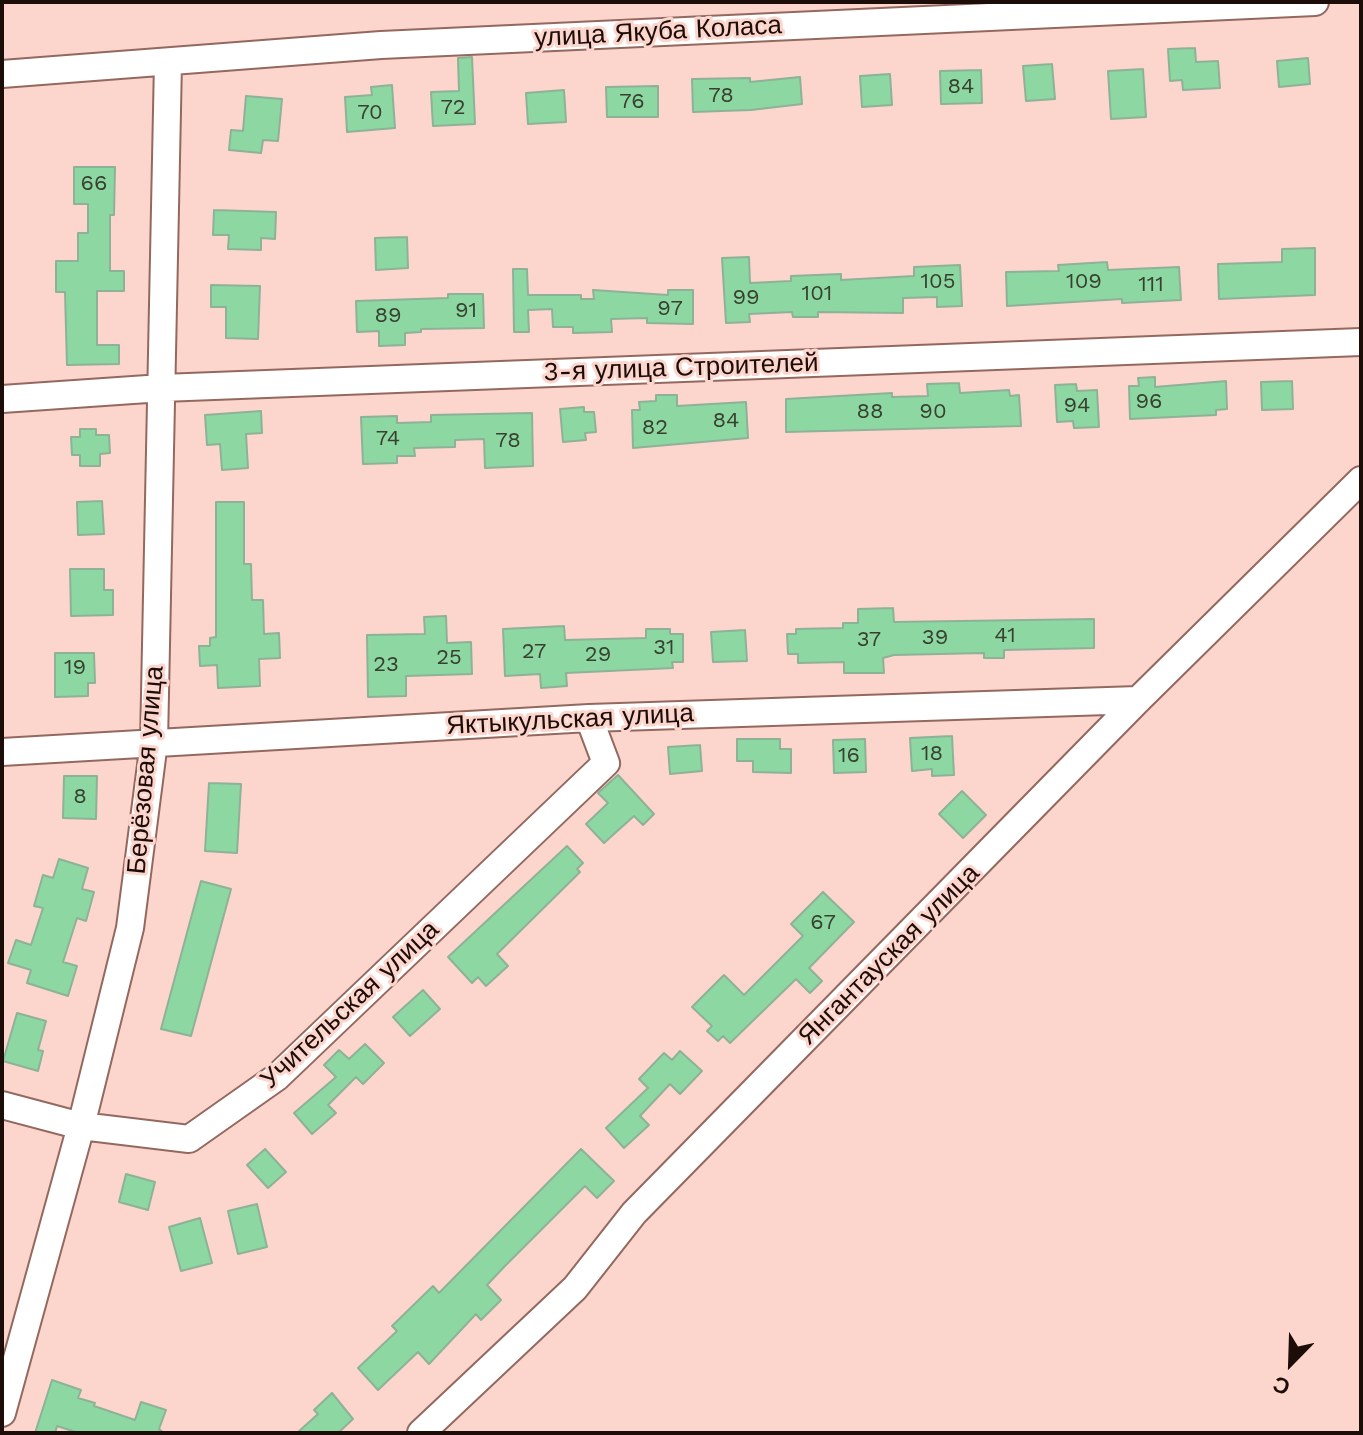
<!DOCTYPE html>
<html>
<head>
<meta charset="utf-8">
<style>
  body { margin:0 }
  #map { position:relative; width:1363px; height:1435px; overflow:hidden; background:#fcd5cd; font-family:"Work Sans",sans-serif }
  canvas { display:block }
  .frame { position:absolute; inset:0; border:4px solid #1c0d09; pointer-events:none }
  .north { position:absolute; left:1251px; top:1323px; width:80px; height:80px; -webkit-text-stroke:6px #fcd5cd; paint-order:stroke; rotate:203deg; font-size:22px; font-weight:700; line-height:32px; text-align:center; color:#1c0d09 }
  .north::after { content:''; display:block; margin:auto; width:28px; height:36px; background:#1c0d09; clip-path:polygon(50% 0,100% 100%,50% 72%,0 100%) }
</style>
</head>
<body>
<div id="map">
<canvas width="1363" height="1435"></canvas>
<div class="frame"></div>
<div class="north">С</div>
</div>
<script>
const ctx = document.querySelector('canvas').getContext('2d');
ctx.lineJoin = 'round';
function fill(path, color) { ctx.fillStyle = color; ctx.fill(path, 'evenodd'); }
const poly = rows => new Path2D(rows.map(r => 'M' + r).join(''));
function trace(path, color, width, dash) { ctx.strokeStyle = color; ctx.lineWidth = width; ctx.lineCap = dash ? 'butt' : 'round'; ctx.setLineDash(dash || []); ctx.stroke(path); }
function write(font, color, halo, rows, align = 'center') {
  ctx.font = font + ' "Work Sans",sans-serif'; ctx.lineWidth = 6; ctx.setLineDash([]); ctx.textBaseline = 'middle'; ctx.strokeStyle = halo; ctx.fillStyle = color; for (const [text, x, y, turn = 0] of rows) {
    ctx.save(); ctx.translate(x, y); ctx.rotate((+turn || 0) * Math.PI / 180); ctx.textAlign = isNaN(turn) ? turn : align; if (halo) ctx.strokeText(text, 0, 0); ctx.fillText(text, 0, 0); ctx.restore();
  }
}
const building = poly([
  [1195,48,1196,62,1218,61,1220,88,1183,90,1182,80,1170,81,1168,49,1195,48],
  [472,57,475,124,433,126,431,92,459,91,458,58,472,57],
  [1308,58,1310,84,1279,87,1277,61,1308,58],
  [1052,64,1055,99,1026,101,1023,66,1052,64],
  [1143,69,1146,117,1111,119,1108,71,1143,69],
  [981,70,982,103,941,104,940,71,981,70],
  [890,74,892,105,862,107,860,76,890,74],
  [800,77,802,104,751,110,693,112,692,79,750,78,750,82,800,77],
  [392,85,395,128,347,132,345,97,372,95,371,87,392,85],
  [658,86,658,117,607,117,606,87,658,86],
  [564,90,566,122,528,124,526,93,564,90],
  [246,96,282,99,278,141,263,140,261,153,229,150,231,130,243,131,246,96],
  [74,167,115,167,114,215,110,215,110,271,124,271,124,291,97,291,97,345,119,345,119,364,67,365,65,292,56,292,56,261,78,261,78,233,88,233,88,204,74,204,74,167],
  [214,210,276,212,275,239,261,238,261,250,228,249,229,235,213,235,214,210],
  [407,237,408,268,376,270,375,238,407,237],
  [1315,248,1315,295,1219,299,1218,264,1282,262,1282,249,1315,248],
  [749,257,750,283,791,281,791,276,841,274,841,280,914,276,914,267,960,265,962,306,937,307,937,297,903,298,903,313,818,312,818,317,793,317,792,312,749,314,750,322,726,323,722,258,749,257],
  [1107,262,1108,270,1179,267,1181,300,1122,303,1122,299,1007,306,1006,272,1059,271,1058,265,1107,262],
  [513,269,527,269,528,295,581,295,581,299,594,299,593,290,668,295,668,290,693,290,693,324,647,323,647,318,611,319,612,332,573,333,573,327,553,327,552,309,528,310,529,332,514,332,513,269],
  [211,285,260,286,258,339,226,338,226,307,211,307,211,285],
  [448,294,483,294,484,328,421,329,421,332,405,333,405,345,379,346,379,331,357,332,356,301,448,298,448,294],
  [1155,377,1155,387,1226,381,1227,409,1216,410,1216,415,1130,419,1129,386,1139,386,1138,378,1155,377],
  [1292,381,1293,409,1262,410,1261,382,1292,381],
  [959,383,960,393,1009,390,1010,396,1019,395,1021,426,786,432,786,399,892,393,892,397,928,396,927,384,959,383],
  [1076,384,1077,391,1097,390,1099,427,1074,428,1073,421,1057,422,1055,385,1076,384],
  [656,395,677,395,677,406,746,402,748,438,633,448,632,410,640,410,639,402,656,401,656,395],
  [584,407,584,412,594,412,596,432,585,433,586,440,563,442,560,409,584,407],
  [261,411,262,433,246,434,248,468,222,470,220,444,207,445,205,415,261,411],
  [532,413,533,466,485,468,484,439,455,440,455,447,414,448,415,456,397,456,397,463,363,464,361,417,397,416,397,423,431,422,431,415,532,413],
  [80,429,96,429,96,435,109,435,110,453,100,454,100,466,80,466,80,455,72,455,71,437,80,437,80,429],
  [102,501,104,534,78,535,77,502,102,501],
  [216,502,244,502,244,564,251,564,252,600,263,600,264,634,279,633,280,658,259,659,260,686,218,688,217,665,200,666,199,646,210,646,210,638,216,637,216,502],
  [70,569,104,569,104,590,113,590,113,615,71,616,70,569],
  [893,608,894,622,1094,619,1094,648,1004,650,1004,658,984,658,984,653,894,655,883,658,884,673,844,673,844,662,798,663,798,654,788,654,787,634,796,634,796,629,843,628,843,623,858,623,858,609,893,608],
  [446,616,447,643,471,642,472,674,406,676,406,696,368,697,367,635,425,634,424,617,446,616],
  [564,626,565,640,646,638,646,629,670,629,670,634,683,634,683,662,672,662,673,668,566,673,567,686,541,688,540,674,505,676,503,629,564,626],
  [745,630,747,661,713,662,711,632,745,630],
  [55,653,94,653,95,683,88,683,88,696,55,697,55,653],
  [952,736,954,775,932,776,932,769,912,771,910,738,952,736],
  [737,739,780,739,780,749,791,749,791,773,753,772,753,761,737,761,737,739],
  [865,739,866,772,834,773,833,740,865,739],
  [700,745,702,771,670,774,668,747,700,745],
  [618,775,654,814,643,825,634,816,604,843,586,824,608,803,598,793,618,775],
  [64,776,97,776,96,819,63,818,64,776],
  [209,783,241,784,237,853,205,851,209,783],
  [962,791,986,815,963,838,939,814,962,791],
  [567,846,583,863,577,869,580,872,497,954,508,966,486,986,478,977,472,983,448,957,567,846],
  [59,859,88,868,82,889,94,892,86,921,77,918,63,962,77,966,68,996,27,983,31,970,8,963,16,940,31,945,43,908,34,906,43,875,53,878,59,859],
  [201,881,231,889,191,1036,161,1029,201,881],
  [823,892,854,922,809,968,822,981,810,993,796,979,730,1043,723,1036,718,1041,707,1031,712,1026,692,1007,724,975,744,995,803,936,791,924,823,892],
  [423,990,440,1009,410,1036,393,1017,423,990],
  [17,1013,46,1021,38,1050,43,1051,38,1071,3,1061,17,1013],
  [365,1044,384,1063,363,1084,356,1077,328,1105,336,1113,312,1134,294,1113,336,1077,324,1065,339,1050,349,1059,365,1044],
  [680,1051,702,1071,680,1094,670,1084,640,1116,649,1125,624,1148,606,1128,648,1088,639,1079,664,1053,672,1060,680,1051],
  [265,1149,286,1172,268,1188,247,1165,265,1149],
  [581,1149,614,1181,597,1198,585,1186,505,1266,487,1285,501,1300,481,1320,476,1314,429,1364,418,1352,378,1390,358,1368,397,1331,392,1326,433,1286,439,1293,581,1149],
  [126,1174,155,1182,148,1210,119,1202,126,1174],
  [257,1204,267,1247,238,1254,228,1211,257,1204],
  [200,1218,212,1263,181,1271,169,1227,200,1218],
  [52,1380,81,1390,78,1398,95,1403,94,1406,135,1420,141,1402,166,1410,159,1429,164,1433,79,1433,57,1426,55,1433,35,1433,52,1380],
  [332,1393,353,1419,338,1433,297,1433,318,1414,314,1410,332,1393]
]);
fill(building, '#8dd8a2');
trace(building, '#8db297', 2);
const minor = poly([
  [2,74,381,45,1315,2],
  [2,399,162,388,1361,342],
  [2,752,589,718,1138,700],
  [2,1105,81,1126,189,1139,277,1077,606,763,589,718],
  [2,1413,81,1126,130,928,154,742,168,62],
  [421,1433,575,1288,634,1213,1138,700,1361,480]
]);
trace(minor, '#93695f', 30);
trace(minor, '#fff', 26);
write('22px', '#38402f', null, [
  ["84",961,87],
  ["78",721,96],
  ["76",632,102],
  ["72",453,108],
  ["70",370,113],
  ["66",94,184],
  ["105",938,282],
  ["109",1084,282],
  ["111",1151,285],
  ["101",817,294],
  ["99",746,298],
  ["97",670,309],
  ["91",466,311],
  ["89",388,316],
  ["96",1149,402],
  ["94",1077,406],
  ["88",870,412],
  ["90",933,412],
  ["84",726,421],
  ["82",655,428],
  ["74",388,439],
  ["78",508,441],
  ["41",1005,636],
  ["39",935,638],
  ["37",869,640],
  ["31",664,648],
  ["27",534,652],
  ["29",598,655],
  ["25",449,658],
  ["23",386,665],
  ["19",75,668],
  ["18",932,754],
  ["16",849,756],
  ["8",80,797],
  ["67",823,923]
]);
write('26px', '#1c0d09', '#fcd5cd', [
  ["улица Якуба Коласа",658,32,-3],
  ["3-я улица Строителей",681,368,-2],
  ["Яктыкульская улица",570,720,-3],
  ["Берёзовая улица",146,770,-85],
  ["Янгантауская улица",889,955,-45],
  ["Учительская улица",350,1005,-43]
]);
</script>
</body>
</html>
